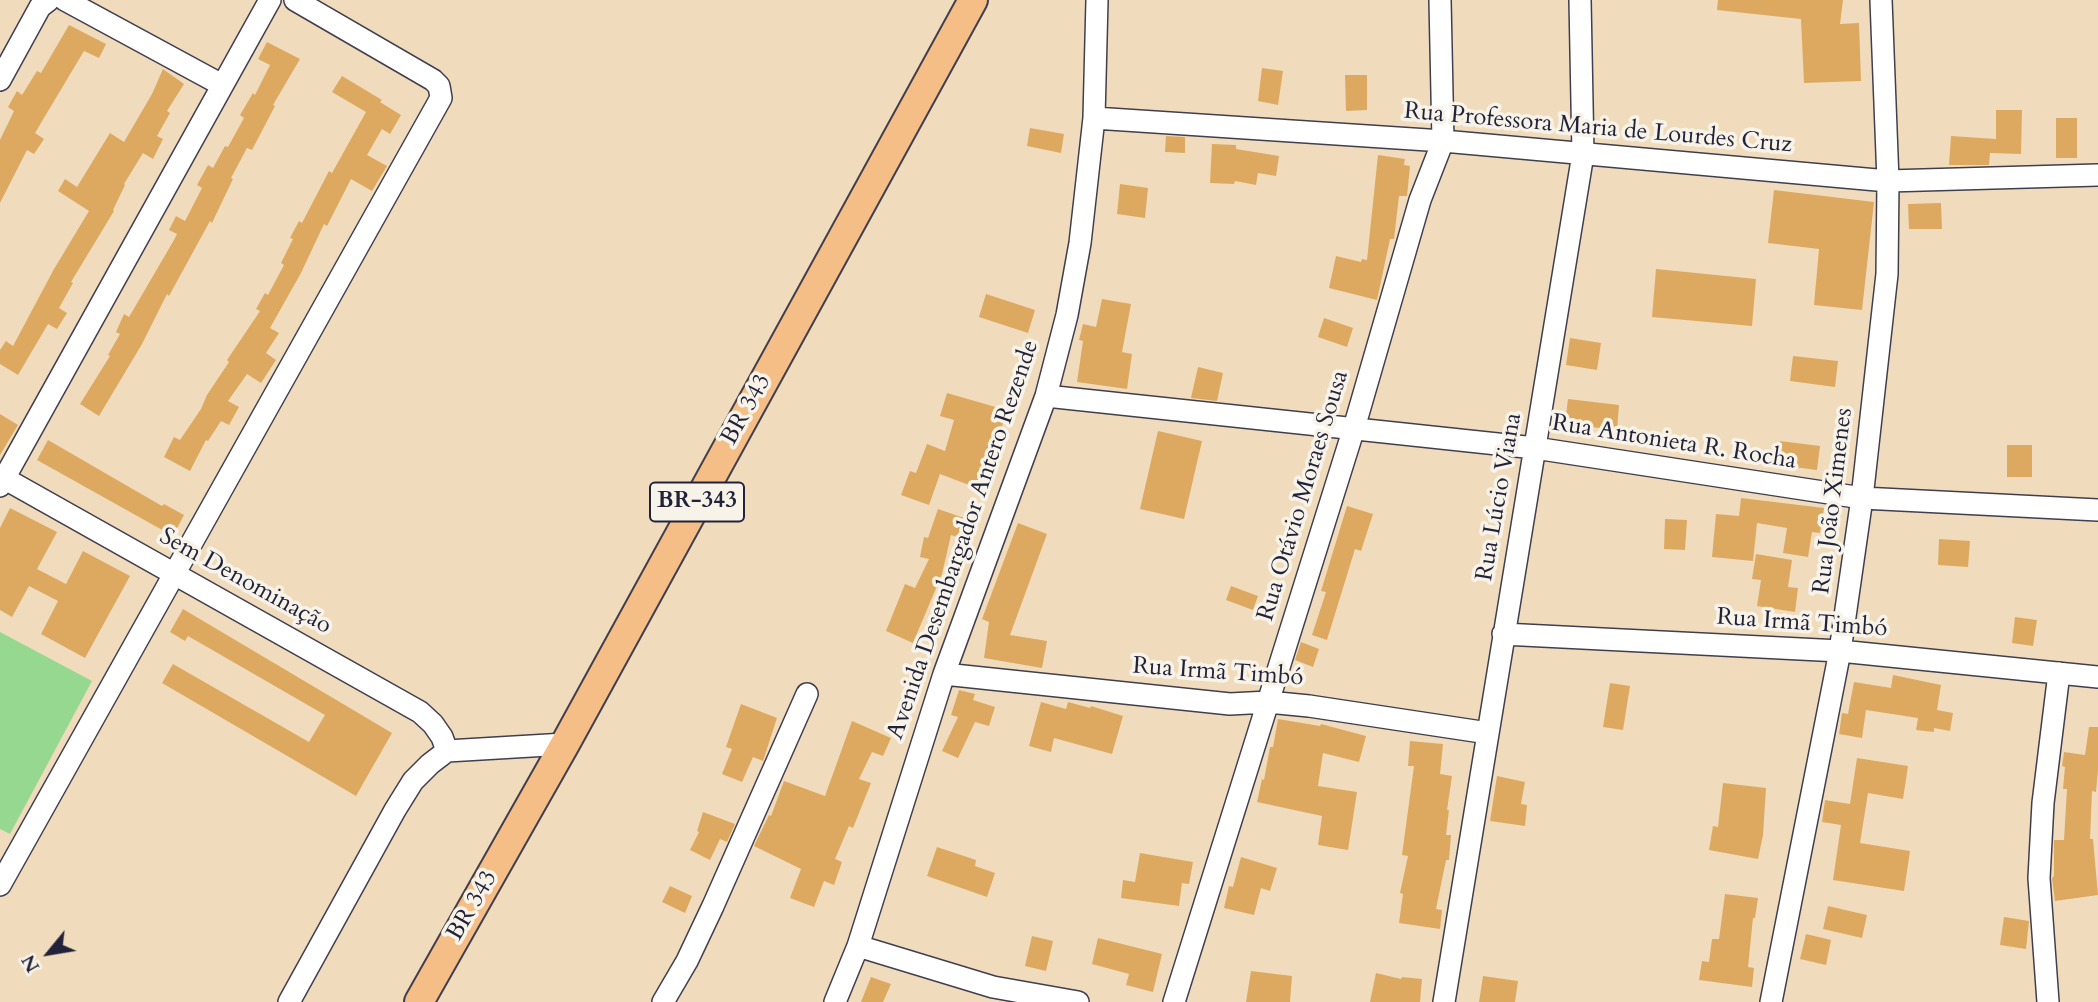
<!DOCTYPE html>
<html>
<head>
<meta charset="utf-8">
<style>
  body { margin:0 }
  #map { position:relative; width:2098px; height:1002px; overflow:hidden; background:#f0dcbc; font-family:Cardo,serif }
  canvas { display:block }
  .north { position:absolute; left:14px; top:918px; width:70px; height:70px; -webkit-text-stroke:5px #f7f3e8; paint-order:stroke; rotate:240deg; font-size:19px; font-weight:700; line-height:28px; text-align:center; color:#22223b }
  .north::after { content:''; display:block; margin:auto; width:24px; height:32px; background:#22223b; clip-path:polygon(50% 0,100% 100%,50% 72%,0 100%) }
</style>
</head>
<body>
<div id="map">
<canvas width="2098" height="1002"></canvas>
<div class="north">N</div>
</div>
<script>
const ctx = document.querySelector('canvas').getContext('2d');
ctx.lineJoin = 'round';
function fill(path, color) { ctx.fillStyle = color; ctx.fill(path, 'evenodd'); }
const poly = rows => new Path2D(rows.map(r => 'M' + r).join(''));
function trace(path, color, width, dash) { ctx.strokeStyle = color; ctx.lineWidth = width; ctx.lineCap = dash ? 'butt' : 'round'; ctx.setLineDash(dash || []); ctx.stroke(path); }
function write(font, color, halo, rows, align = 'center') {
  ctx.font = font + ' Cardo,serif'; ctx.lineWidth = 7; ctx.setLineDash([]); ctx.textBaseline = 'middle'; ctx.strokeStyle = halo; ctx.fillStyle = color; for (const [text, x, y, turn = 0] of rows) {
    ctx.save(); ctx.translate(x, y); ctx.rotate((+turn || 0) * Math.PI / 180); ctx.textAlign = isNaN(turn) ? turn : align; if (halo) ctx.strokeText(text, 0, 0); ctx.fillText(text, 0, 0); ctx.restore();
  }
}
fill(poly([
  [0,632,92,681,10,834,0,829]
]), '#96d88f');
fill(poly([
  [1718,0,1843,0,1840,24,1859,23,1861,81,1804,83,1801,19,1717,10],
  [69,25,106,44,99,58,84,51,35,133,44,139,34,154,27,150,0,203,0,140,14,111,8,107,17,91,22,95,37,71,41,73],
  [267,42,300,59,273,105,275,106,252,150,247,148,231,178,233,179,212,223,210,221,169,296,167,294,142,344,99,416,80,404,110,356,108,355,120,334,116,332,124,314,129,317,174,240,177,234,169,230,176,216,185,221,202,188,197,185,208,165,213,168,225,146,228,147,244,118,240,115,253,93,255,95,270,65,258,59],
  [1262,68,1283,71,1278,105,1258,101],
  [163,69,184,84,167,111,170,113,157,136,163,139,153,159,143,153,124,184,125,185,113,210,114,211,71,282,73,283,59,308,67,313,57,329,48,324,18,375,0,364,0,350,6,341,13,346,54,269,89,211,58,191,65,179,77,187,110,133,124,142,152,94],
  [1345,75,1367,75,1367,110,1346,111],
  [342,76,382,100,380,102,401,115,390,134,382,129,367,155,387,166,372,191,351,179,327,226,324,224,301,273,270,328,279,333,266,353,276,360,261,383,247,374,228,401,239,407,229,425,221,421,208,441,206,440,190,471,164,457,174,437,180,440,201,409,207,395,229,362,227,360,260,311,256,309,265,293,268,295,284,265,281,263,293,239,290,238,299,221,302,223,329,171,332,173,366,112,332,92],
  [1996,110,2022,110,2021,154,1990,153,1989,165,1949,165,1951,136,1996,139],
  [2056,118,2077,118,2077,158,2056,158],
  [1030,128,1064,134,1061,153,1027,146],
  [1166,136,1185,137,1185,153,1165,152],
  [1212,144,1236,145,1236,149,1279,156,1276,176,1258,173,1256,185,1235,181,1234,184,1210,183],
  [1378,155,1405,159,1404,165,1410,166,1407,196,1399,196,1394,239,1390,239,1377,300,1329,288,1336,256,1361,262,1362,259,1367,260],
  [1120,184,1148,188,1145,218,1117,214],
  [1774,190,1874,202,1862,310,1814,305,1819,249,1768,243],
  [1941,203,1942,229,1909,229,1908,204],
  [1656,269,1756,279,1752,326,1652,317],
  [986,294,1035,310,1028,333,979,317],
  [1102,299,1131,304,1122,352,1132,354,1127,389,1077,382,1083,341,1079,340,1083,324,1096,327],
  [1324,318,1353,328,1347,347,1318,337],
  [1570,338,1601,343,1597,370,1566,365],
  [1793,356,1838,361,1835,387,1790,381],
  [1198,367,1223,373,1217,401,1191,398],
  [947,393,1006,410,994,461,988,459,977,488,940,474,929,505,901,495,910,471,916,473,927,444,945,451,954,420,940,416],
  [1568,399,1619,405,1617,430,1565,424],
  [0,414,18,425,0,455],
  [1158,431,1202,441,1184,519,1140,509],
  [48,440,162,506,164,504,184,515,173,536,37,460],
  [1780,441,1820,446,1817,470,1777,465],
  [2007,445,2032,445,2032,477,2007,477],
  [1741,498,1824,508,1820,533,1812,532,1808,557,1783,553,1787,528,1757,523,1753,561,1712,557,1716,514,1739,516],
  [1347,506,1373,514,1361,551,1355,549,1327,640,1312,635,1326,592,1321,591],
  [10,508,57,532,37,569,66,584,83,551,130,576,85,658,41,634,58,601,29,586,12,617,0,610,0,528],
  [938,509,964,518,957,537,951,535,942,574,913,643,886,631,905,584,915,588,929,559,920,557,924,537,928,538],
  [1665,519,1687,520,1685,550,1664,549],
  [1018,523,1047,534,1010,635,1047,641,1042,668,984,658,989,622,982,619],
  [1939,539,1970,541,1968,567,1938,565],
  [1756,554,1792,560,1788,587,1798,588,1795,612,1757,606,1761,580,1752,579],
  [1231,586,1258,596,1253,610,1226,600],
  [183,609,392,733,356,796,162,683,173,664,309,742,325,715,188,636,185,641,170,632],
  [2015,617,2037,620,2033,646,2012,643],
  [1301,642,1319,649,1313,667,1295,660],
  [1893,675,1941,685,1937,710,1953,713,1950,731,1934,728,1934,732,1916,730,1918,718,1866,710,1862,738,1839,734,1842,713,1848,714,1854,682,1891,688],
  [1610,683,1630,686,1623,730,1603,727],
  [959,690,975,694,973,700,995,707,989,726,975,722,958,758,942,751,958,717,951,715],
  [1041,702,1066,709,1068,702,1090,708,1091,706,1123,716,1112,754,1054,738,1051,752,1029,746],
  [741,704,777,718,763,761,753,757,742,782,722,774,732,749,726,747],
  [1278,719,1320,726,1321,724,1366,736,1359,762,1323,753,1318,786,1357,792,1348,850,1318,845,1322,816,1257,802,1262,779,1264,780,1270,747,1273,747],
  [852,721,891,738,883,756,872,752,859,779,871,783,853,828,849,826,835,859,842,862,834,885,824,881,814,907,790,898,801,869,754,846,769,815,771,816,784,781,825,796],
  [2089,727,2098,727,2098,770,2096,792,2092,791,2090,839,2093,839,2098,895,2055,901,2052,878,2054,876,2054,840,2064,840,2067,789,2063,789,2065,767,2062,766,2064,752,2085,755],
  [1410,741,1443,744,1440,774,1452,776,1447,810,1449,810,1446,835,1451,835,1449,860,1446,860,1436,909,1442,910,1440,929,1399,923,1403,894,1400,893,1408,856,1402,855,1414,766,1408,766],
  [1857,758,1908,766,1903,799,1868,793,1860,843,1910,851,1904,891,1833,880,1841,825,1822,822,1825,800,1850,804],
  [1497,776,1525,782,1521,804,1527,805,1525,826,1490,821],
  [1723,783,1766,788,1763,835,1758,859,1709,850,1713,826,1718,827],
  [703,812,735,824,727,842,720,839,710,860,690,850,699,832,697,831],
  [937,847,976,860,975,866,995,873,987,897,927,876],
  [1140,853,1193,862,1189,884,1182,883,1179,906,1121,898,1123,880,1135,882],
  [1241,857,1277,868,1270,891,1261,888,1254,915,1224,908,1229,886,1233,887],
  [670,886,692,896,685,913,662,902],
  [1725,894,1758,898,1755,918,1753,918,1748,967,1754,968,1752,987,1699,980,1702,961,1709,962,1712,939,1719,939],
  [1828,906,1867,915,1862,938,1823,929],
  [2004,917,2029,921,2026,949,2000,945],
  [1806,934,1831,940,1826,965,1800,959],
  [1032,936,1053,941,1046,971,1025,966],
  [1098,938,1162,954,1153,992,1126,985,1129,974,1092,964],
  [1251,971,1292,976,1290,1002,1246,1002],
  [1376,973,1401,979,1402,977,1422,979,1420,1002,1370,1002],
  [1483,976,1518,981,1515,1002,1479,1002],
  [871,977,891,984,883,1002,861,1002]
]), '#dda960');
const minor = poly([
  [65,0,222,85],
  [0,80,40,7,49,0],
  [1094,118,1443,141,1888,181,2098,175],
  [1046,396,1535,448,1862,498,2098,510],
  [0,476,420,712,433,724,442,737,447,751],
  [0,486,270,0],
  [1503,634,1840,651,2098,677],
  [944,674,1230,704,1268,702,1309,706,1488,733],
  [0,885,441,98,439,86,433,80,295,0],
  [858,946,993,987,1078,1002],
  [289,1002,395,810,413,781,430,764,447,751,565,744],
  [663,1002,687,961,713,906,807,694],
  [835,1002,858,946,944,674,1046,396,1067,315,1080,243,1094,118,1097,0],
  [1174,1002,1354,428,1420,200,1443,141,1440,0],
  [1444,1002,1583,154,1580,0],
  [1771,1002,1840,651,1862,498,1887,274,1888,181,1881,0],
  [2048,1002,2039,878,2043,803,2059,673]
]);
const major = poly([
  [419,1002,565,744,973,0]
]);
trace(minor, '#413e4e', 24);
trace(major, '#413e4e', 32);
trace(minor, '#fff', 21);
trace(major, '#f6be87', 28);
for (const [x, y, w] of [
  [697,502,94]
]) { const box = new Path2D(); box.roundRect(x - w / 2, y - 19.5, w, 39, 5); ctx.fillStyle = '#f7f3e8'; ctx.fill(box); trace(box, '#22223b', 2); }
write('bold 23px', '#22223b', null, [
  ["BR-343",697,502]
]);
write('24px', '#22223b', '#f7f3e8', [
  ["Rua Professora Maria de Lourdes Cruz",1598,129,5],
  ["BR 343",747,410,-61],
  ["Rua Antonieta R. Rocha",1674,443,9],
  ["Rua Otávio Moraes Sousa",1304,496,-73],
  ["Rua Lúcio Viana",1500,497,-80],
  ["Rua João Ximenes",1834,501,-83],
  ["Avenida Desembargador Antero Rezende",964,540,-71],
  ["Sem Denominação",245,582,29],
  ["Rua Irmã Timbó",1802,624,4],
  ["Rua Irmã Timbó",1218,673,4],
  ["BR 343",473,906,-60]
]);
</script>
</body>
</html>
